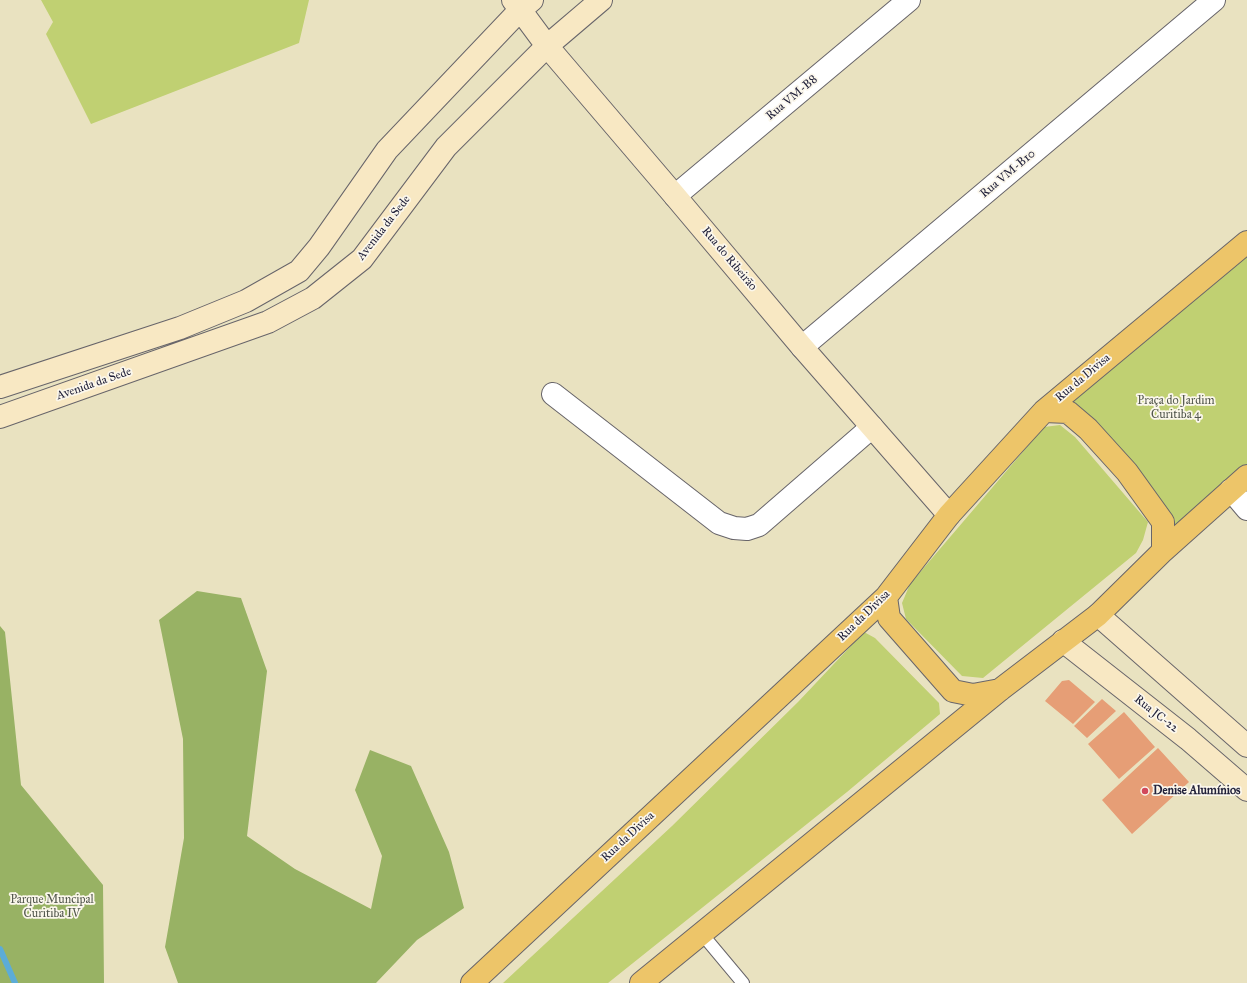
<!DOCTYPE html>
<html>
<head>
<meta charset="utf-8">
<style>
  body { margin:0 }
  canvas { display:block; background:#e9e2c0 }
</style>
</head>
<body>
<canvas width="1247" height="983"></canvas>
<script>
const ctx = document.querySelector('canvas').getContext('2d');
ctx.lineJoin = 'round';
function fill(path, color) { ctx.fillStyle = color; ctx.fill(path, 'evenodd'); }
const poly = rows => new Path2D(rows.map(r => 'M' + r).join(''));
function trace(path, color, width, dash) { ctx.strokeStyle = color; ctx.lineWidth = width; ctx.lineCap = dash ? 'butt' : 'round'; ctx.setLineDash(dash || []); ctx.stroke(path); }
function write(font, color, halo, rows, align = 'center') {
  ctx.font = font + ' "IM FELL Great Primer",serif'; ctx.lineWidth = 3.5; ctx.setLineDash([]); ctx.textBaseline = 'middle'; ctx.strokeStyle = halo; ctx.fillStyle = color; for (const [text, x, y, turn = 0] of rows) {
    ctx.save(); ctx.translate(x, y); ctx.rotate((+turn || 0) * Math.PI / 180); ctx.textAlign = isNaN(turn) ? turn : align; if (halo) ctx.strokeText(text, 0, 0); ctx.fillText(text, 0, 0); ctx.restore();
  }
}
fill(poly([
  [41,0,309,0,299,43,91,124,46,34,53,22],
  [1247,256,1247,466,1170,533,1067,405],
  [1060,425,1075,437,1148,522,1143,540,1136,553,983,678,962,676,906,619,902,603,910,584,1044,427],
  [864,632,875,638,939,703,940,714,847,792,608,983,503,983,672,826,798,702]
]), '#c0d072');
fill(poly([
  [197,591,241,598,267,671,247,836,295,869,371,909,382,856,355,790,370,750,411,766,449,852,464,908,417,940,376,983,178,983,165,947,184,838,183,739,159,620],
  [0,626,5,632,21,785,103,885,104,983,0,983]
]), '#98b264');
trace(poly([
  [0,949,15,983]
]), '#5cacd7', 6);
fill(poly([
  [1069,680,1095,702,1073,724,1045,701,1062,681],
  [1102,699,1116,711,1087,738,1074,726],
  [1124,712,1155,747,1119,779,1088,744],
  [1158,748,1189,782,1132,834,1102,800]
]), '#e69e76');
const lane = poly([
  [702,934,743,983]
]);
const street = poly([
  [675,196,909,0],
  [802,347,1214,0],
  [553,394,719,523,734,528,747,529,759,525,872,427],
  [1231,490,1247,509]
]);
const secondary = poly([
  [513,0,547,46,675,196,802,347,949,515],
  [0,387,180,328,246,301,299,271,319,247,387,150,520,10,532,0],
  [0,417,268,322,313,298,362,259,446,147,547,46,601,0],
  [1098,615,1247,746],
  [1063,641,1188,739,1247,790]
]);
const primary = poly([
  [1044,411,1068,412,1088,429,1127,472,1163,522,1163,551],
  [886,597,889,618,953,691,973,695,1000,690],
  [472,983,886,597,949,515,1044,411,1247,242],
  [641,983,1001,689,1098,615,1163,551,1247,476]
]);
trace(lane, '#68656a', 14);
trace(street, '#68656a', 24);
trace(secondary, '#68656a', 24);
trace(primary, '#68656a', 24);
trace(lane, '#fff', 12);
trace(street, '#fff', 22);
trace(secondary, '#f8e8c3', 22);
trace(primary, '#edc569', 22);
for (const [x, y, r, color] of [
  [1145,791,4,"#d1495b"]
]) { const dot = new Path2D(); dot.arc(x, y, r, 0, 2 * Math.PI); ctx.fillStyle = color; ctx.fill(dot); trace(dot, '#fbf7ec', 1.5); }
write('12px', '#22223b', '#fbf7ec', [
  ["Rua VM-B8",792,98,-40],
  ["Rua VM-B10",1008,174,-40],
  ["Avenida da Sede",384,228,-52],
  ["Rua do Ribeirão",729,259,50],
  ["Rua da Divisa",1083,378,-40],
  ["Avenida da Sede",94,384,-19],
  ["Rua da Divisa",864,616,-44],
  ["Rua JC-22",1156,714,38],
  ["Rua da Divisa",628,837,-43]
]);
write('12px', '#51564c', '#fbf7ec', [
  ["Praça do Jardim",1176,401],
  ["Curitiba 4",1176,415],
  ["Parque Muncipal",52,900],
  ["Curitiba IV",52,914]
]);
write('bold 12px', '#22223b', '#fbf7ec', [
  ["Denise Alumínios",1153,791]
], 'left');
</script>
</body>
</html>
